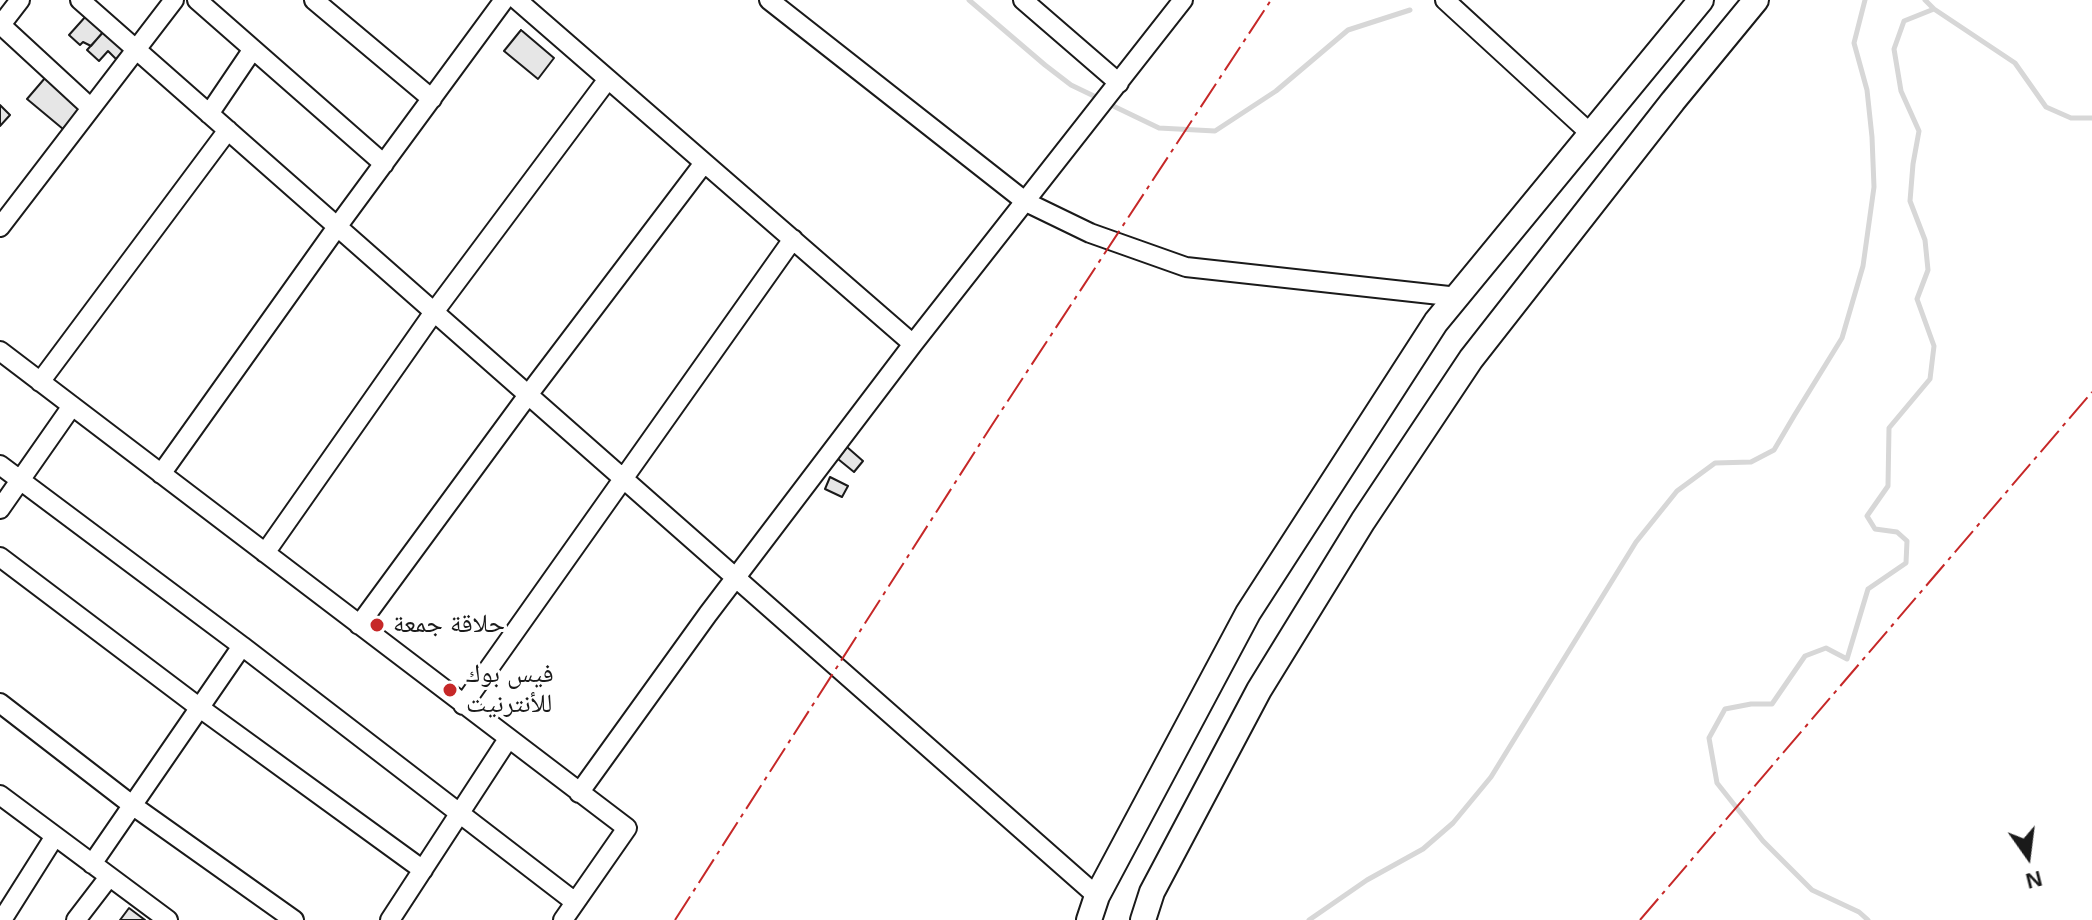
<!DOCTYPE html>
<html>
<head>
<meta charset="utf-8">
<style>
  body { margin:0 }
  #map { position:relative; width:2092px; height:920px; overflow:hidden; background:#fff; font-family:Arial,sans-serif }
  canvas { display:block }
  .north { position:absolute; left:1988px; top:816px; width:80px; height:80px; -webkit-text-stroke:6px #fff; paint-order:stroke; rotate:166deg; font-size:22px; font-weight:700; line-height:32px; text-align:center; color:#1a1a1a }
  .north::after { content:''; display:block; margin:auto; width:28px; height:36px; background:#1a1a1a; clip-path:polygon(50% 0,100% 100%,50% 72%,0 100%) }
</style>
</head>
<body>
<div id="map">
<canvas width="2092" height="920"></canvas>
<div class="north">N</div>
</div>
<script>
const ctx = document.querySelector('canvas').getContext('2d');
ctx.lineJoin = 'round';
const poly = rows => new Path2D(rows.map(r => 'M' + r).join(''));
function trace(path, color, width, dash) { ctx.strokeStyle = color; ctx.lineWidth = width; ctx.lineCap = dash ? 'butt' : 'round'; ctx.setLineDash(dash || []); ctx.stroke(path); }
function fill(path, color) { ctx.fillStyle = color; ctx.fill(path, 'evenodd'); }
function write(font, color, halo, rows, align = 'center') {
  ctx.font = font + ' Arial,"Noto Naskh Arabic",sans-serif'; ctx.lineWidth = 6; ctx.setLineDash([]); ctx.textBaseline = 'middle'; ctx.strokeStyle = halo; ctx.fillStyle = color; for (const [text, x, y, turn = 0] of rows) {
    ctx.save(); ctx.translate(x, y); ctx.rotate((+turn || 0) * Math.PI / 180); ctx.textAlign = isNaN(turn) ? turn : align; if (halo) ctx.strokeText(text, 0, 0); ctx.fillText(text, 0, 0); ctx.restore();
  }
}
trace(poly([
  [969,0,1045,65,1071,85,1098,98],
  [1925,0,1934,9],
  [1107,103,1159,128,1215,131,1276,91,1348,30,1410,10],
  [1309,920,1367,880,1423,849,1453,823,1491,777,1636,542,1677,491,1715,463,1751,462,1774,450,1794,416,1842,338,1863,266,1874,187,1872,137,1867,90,1854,43,1865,0],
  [1868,920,1859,912,1812,890,1763,841,1717,783,1709,738,1725,709,1751,704,1772,704,1805,656,1826,648,1847,659,1868,589,1906,563,1907,541,1897,532,1875,529,1867,516,1888,486,1889,428,1930,379,1934,346,1917,299,1928,270,1925,240,1910,201,1913,164,1919,131,1901,91,1894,49,1904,21,1934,9,2015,63,2046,107,2071,118,2092,118]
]), '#d7d7d7', 5);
const building = poly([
  [86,16,103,32,91,46,83,42,80,45,69,35,86,16],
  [107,28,127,47,116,59,108,51,99,61,87,50,107,28],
  [521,30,554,58,538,79,504,51,521,30],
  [45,78,81,108,63,129,27,99,45,78],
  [0,105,10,115,0,126,0,105],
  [847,447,863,461,854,472,838,459,847,447],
  [830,477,848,486,842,497,825,489,830,477],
  [129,908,145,920,120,920,129,908]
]);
fill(building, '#e6e6e6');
trace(building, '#1a1a1a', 2);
const minor = poly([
  [80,0,1097,896],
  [197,0,384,164],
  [314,0,432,99],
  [517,0,913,344],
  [769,0,1026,202,1090,233,1186,267,1458,297],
  [1023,0,1119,83],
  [1445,0,1591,134],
  [1,25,91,108],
  [0,26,20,0],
  [209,114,253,49],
  [0,227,174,0],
  [0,351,627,828,563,920],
  [40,382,228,130],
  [0,465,242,646],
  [161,474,337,227,504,0],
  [0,509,72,406],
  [265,553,434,312,608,79],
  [0,557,200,708,423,870],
  [359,625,528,395,704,163],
  [0,703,132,805,294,920],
  [463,705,793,239],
  [579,793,708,614,913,344,1183,0],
  [0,795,168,920],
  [92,864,242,646,575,902],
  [2,920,55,836],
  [76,920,109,877],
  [390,920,508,739]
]);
const major = poly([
  [1089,920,1097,896,1248,613,1436,322,1701,0],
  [1143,920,1152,892,1259,690,1363,521,1471,359,1673,101,1756,0]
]);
trace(minor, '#1a1a1a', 22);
trace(major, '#1a1a1a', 28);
trace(minor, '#fff', 18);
trace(major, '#fff', 24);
trace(poly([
  [675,920,992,425,1271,0],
  [1640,920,2092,392]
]), '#c62828', 2, [28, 6, 4, 6]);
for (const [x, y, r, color] of [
  [377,625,8,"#c62828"],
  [450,690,8,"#c62828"]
]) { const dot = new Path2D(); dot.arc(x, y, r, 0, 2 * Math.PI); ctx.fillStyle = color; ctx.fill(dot); trace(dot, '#fff', 3); }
write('26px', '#1a1a1a', '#fff', [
  ["حلاقة جمعة",393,625],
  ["فيس بوك",466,675],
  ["للأنترنيت",466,705]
], 'left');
</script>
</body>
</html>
